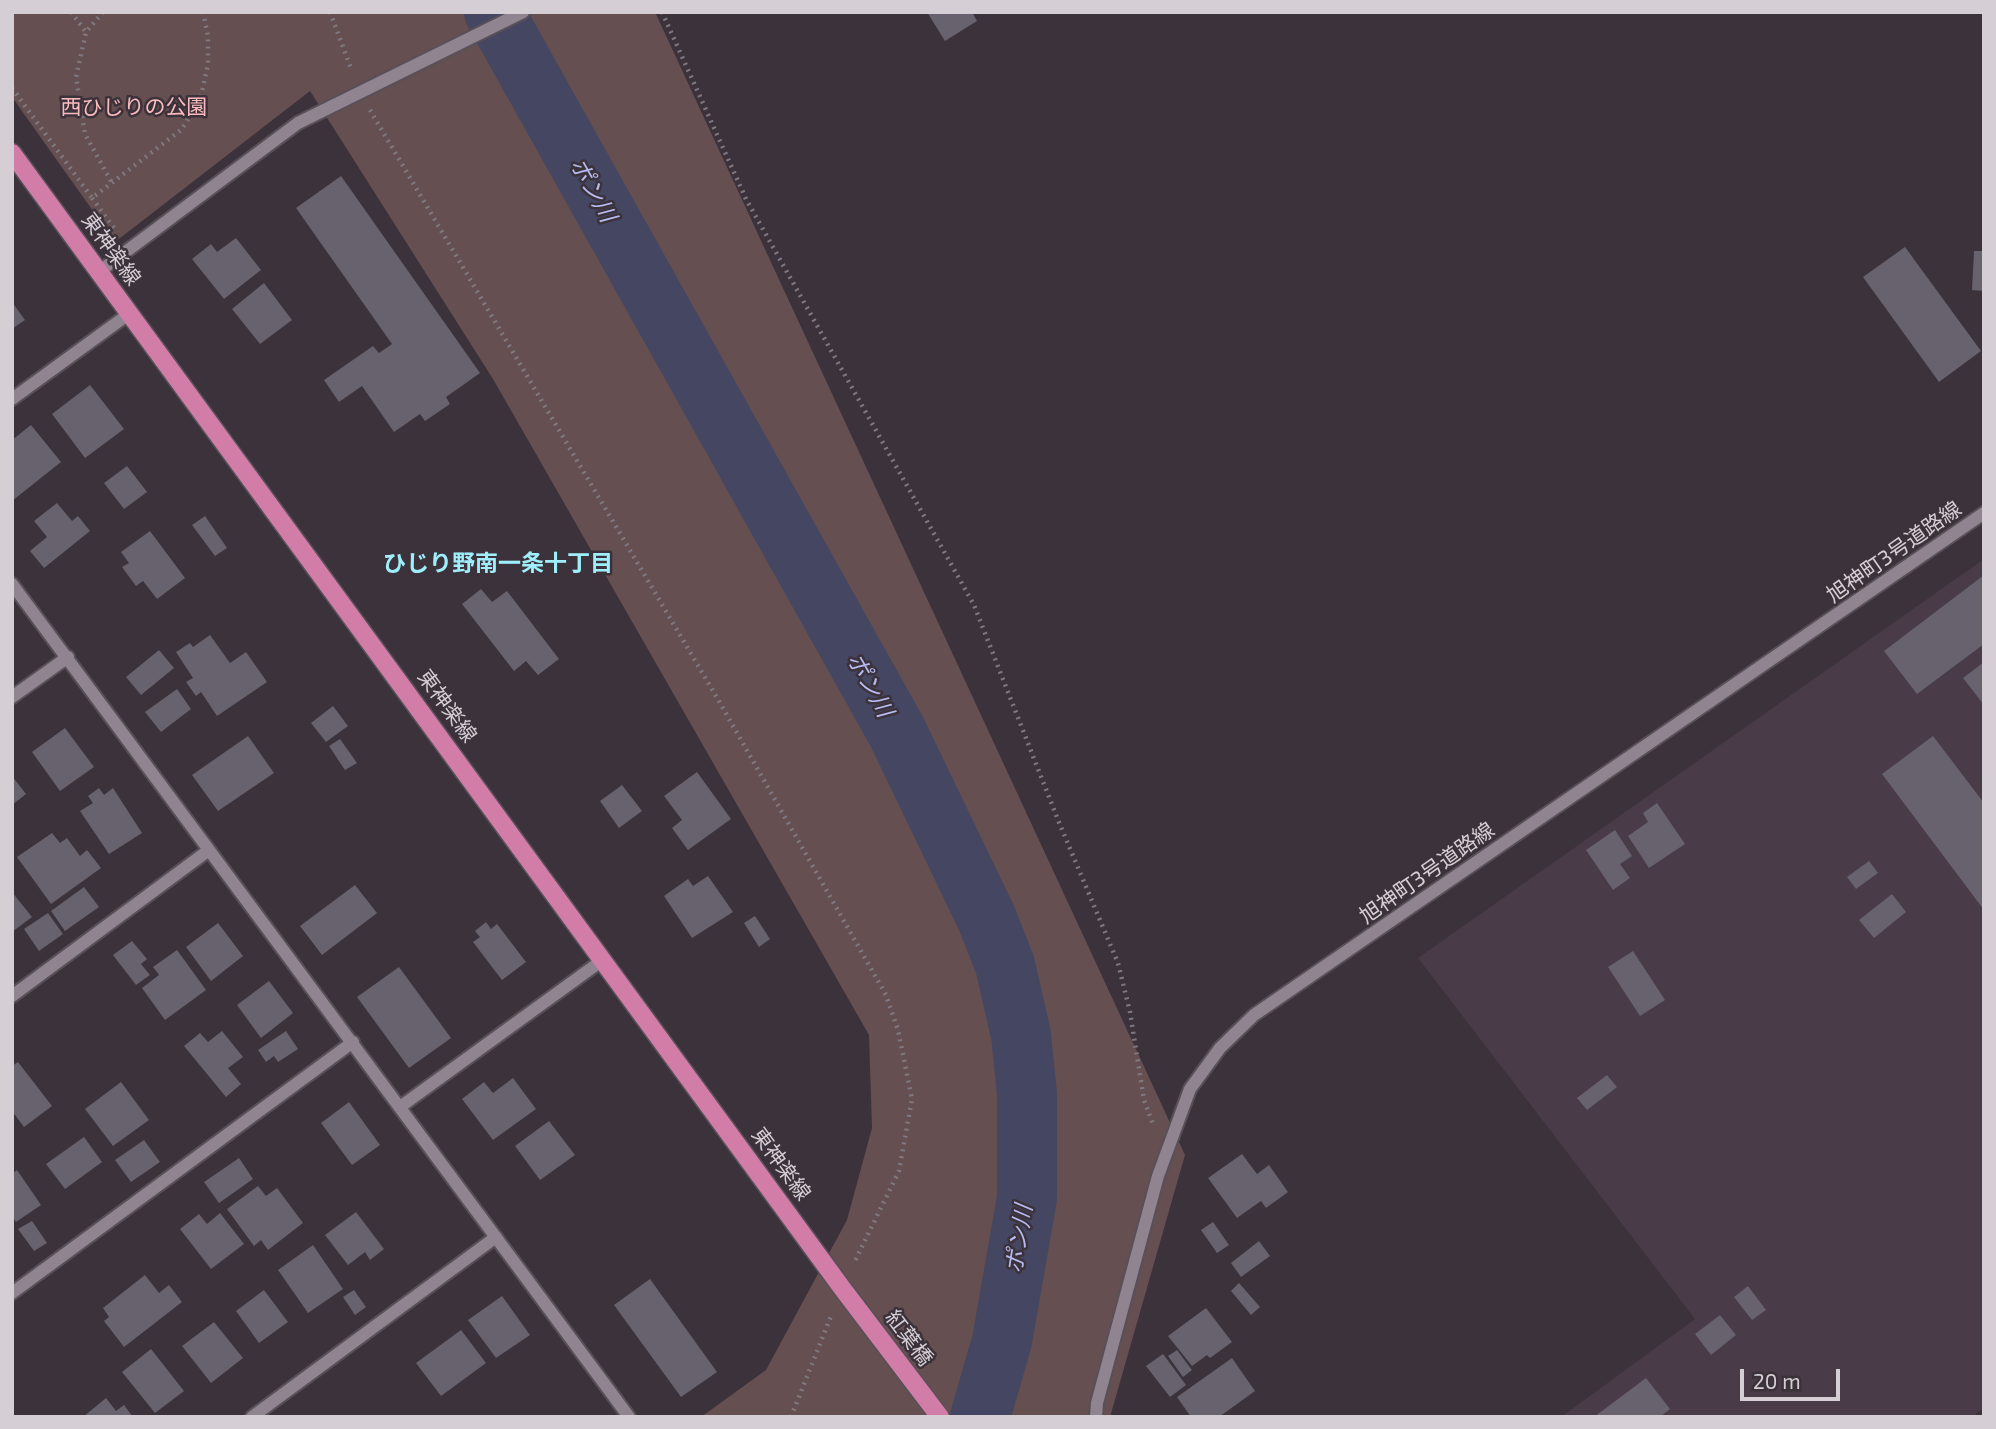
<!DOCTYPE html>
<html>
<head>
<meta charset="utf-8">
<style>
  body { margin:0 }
  #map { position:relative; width:1996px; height:1429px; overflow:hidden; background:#3c323b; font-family:"Exo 2",sans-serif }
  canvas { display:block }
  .frame { position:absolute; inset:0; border:14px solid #d5cfd5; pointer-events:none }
  .scale { position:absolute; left:1740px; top:1369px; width:100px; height:32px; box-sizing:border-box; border:4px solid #d5cfd5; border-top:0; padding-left:9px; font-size:21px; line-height:24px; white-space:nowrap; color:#d5cfd5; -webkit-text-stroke:5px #3c323b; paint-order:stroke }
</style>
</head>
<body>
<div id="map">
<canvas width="1996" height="1429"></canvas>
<div class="frame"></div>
<div class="scale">20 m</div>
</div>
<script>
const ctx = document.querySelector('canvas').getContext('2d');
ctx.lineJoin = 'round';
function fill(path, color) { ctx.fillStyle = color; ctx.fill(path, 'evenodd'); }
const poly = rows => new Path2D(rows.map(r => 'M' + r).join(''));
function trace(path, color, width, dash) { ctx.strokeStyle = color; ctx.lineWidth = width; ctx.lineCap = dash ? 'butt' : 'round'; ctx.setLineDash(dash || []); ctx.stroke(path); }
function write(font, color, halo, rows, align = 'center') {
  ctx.font = font + ' "Exo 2","Noto Sans JP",sans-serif'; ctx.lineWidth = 5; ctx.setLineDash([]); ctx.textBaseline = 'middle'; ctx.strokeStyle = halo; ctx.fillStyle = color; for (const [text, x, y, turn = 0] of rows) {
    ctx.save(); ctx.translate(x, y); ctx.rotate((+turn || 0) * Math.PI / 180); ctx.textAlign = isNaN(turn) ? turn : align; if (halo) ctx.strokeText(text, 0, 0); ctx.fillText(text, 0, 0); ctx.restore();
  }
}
fill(poly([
  [1984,559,1984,1408,1972,1417,1561,1417,1695,1319,1418,958]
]), '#493b48');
fill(poly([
  [12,12,655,12,1185,1155,1110,1417,701,1417,766,1370,847,1220,872,1128,869,1035,493,379,310,91,115,242,12,97]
]), '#654f50');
trace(poly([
  [494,12,897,732,987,919,1005,965,1021,1035,1027,1094,1027,1198,1002,1341,980,1417]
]), '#454762', 60);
fill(poly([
  [927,12,972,12,977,21,945,41],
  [341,176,480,373,446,397,450,404,425,421,420,414,394,432,362,386,339,402,324,380,373,346,379,353,392,344,296,208],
  [236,238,261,270,224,299,192,259,211,244,217,252],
  [1905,247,1981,351,1939,382,1863,277],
  [1974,251,1984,251,1984,291,1972,290],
  [264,283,292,320,260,344,232,309],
  [12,302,25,320,12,329],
  [90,385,124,429,85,458,52,414],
  [31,425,61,462,12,501,12,440],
  [127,466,147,492,124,509,104,483],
  [57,503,72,521,78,516,90,531,44,568,30,551,47,537,34,521],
  [205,516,227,548,215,556,192,525],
  [150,531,185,578,157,599,143,581,136,586,122,567,129,563,121,552],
  [1984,575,1984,644,1917,694,1884,651],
  [481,589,492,602,507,591,559,659,538,675,526,661,514,671,462,604],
  [210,635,230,663,246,652,267,682,217,716,201,692,196,696,186,682,193,678,176,652,190,643,193,647],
  [159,650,174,668,141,695,126,677],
  [1984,662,1984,705,1963,678],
  [177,689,191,709,161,732,145,712],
  [333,706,348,726,326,742,311,723],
  [65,728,94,767,60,791,32,752],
  [248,736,274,773,218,811,192,775],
  [1933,736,1984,803,1984,910,1882,774],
  [340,739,357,763,345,770,329,746],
  [697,772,731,819,688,850,672,828,682,820,664,796],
  [12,776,26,794,12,805],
  [622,785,642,811,619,828,600,801],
  [99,788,104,795,113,788,142,833,109,854,80,811,93,803,88,796],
  [1657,803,1685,844,1649,868,1628,836,1648,822,1643,813],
  [1615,830,1632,856,1620,864,1630,878,1613,890,1586,850],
  [52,833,60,843,67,838,80,856,87,850,101,868,51,904,17,857],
  [1869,861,1878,873,1856,889,1847,877],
  [708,876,733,912,692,938,664,896,688,879,693,886],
  [355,885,377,913,322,955,300,926],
  [84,887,99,907,65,931,51,911],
  [12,892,32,917,12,932],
  [1892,894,1906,912,1874,938,1859,920],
  [48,913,63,934,39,951,24,929],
  [755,916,770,939,759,947,744,923],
  [486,922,491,929,497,924,526,962,502,980,473,942,480,937,475,931],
  [218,923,243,956,211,981,186,947],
  [132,941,147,959,141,964,150,975,136,985,113,955],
  [177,950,206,990,165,1020,142,988,159,975,153,967],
  [1633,951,1665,1000,1640,1016,1608,967],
  [399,967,451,1038,409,1068,357,997],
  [269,981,293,1013,261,1038,237,1005],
  [222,1031,243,1057,228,1068,241,1084,226,1097,184,1046,200,1033,208,1042],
  [286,1031,298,1049,278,1062,274,1056,266,1062,258,1050],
  [18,1062,52,1106,24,1127,12,1111,12,1066],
  [1607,1075,1617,1087,1587,1110,1577,1098],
  [513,1078,536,1109,493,1140,462,1099,484,1082,493,1093],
  [121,1082,149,1120,113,1146,85,1109],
  [349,1102,380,1145,352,1165,321,1123],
  [549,1121,575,1155,540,1180,515,1146],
  [84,1137,102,1162,65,1189,46,1164],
  [144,1140,160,1162,131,1182,115,1160],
  [1242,1154,1257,1174,1269,1165,1288,1192,1266,1208,1261,1201,1237,1218,1208,1178],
  [239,1158,253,1179,219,1203,204,1182],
  [17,1170,41,1205,16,1222,12,1216,12,1174],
  [258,1186,266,1196,277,1188,303,1223,268,1250,261,1240,254,1246,227,1209],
  [356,1212,384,1249,370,1260,365,1252,348,1265,325,1235],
  [220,1213,244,1244,211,1269,180,1229,199,1214,207,1224],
  [32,1221,47,1243,34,1251,18,1229],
  [1213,1222,1229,1245,1217,1253,1201,1230],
  [1259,1241,1270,1256,1241,1277,1231,1263],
  [313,1245,343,1289,308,1313,278,1270],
  [145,1275,159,1293,169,1285,182,1302,124,1347,104,1321,109,1317,103,1308],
  [650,1279,717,1372,681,1397,614,1305],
  [1239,1283,1260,1307,1251,1315,1231,1291],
  [1748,1286,1766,1310,1752,1320,1734,1297],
  [264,1290,288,1322,259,1343,236,1311],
  [354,1290,366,1307,355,1315,343,1297],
  [502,1296,530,1335,496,1358,468,1320],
  [1206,1308,1232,1342,1210,1358,1207,1355,1192,1366,1168,1336],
  [1720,1315,1736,1335,1711,1355,1695,1334],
  [214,1322,243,1358,211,1383,182,1346],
  [461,1330,486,1363,441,1396,416,1363],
  [151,1349,184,1391,155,1413,122,1372],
  [1177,1350,1192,1370,1183,1377,1168,1356],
  [1163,1354,1186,1385,1170,1397,1146,1366],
  [1232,1358,1255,1391,1219,1417,1191,1417,1177,1397],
  [1646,1378,1670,1409,1660,1417,1594,1417],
  [106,1398,116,1411,124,1405,133,1417,83,1417]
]), '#67626e');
const minor = poly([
  [100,271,298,123,523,12],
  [12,399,130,313],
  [12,584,629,1417],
  [12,697,68,657],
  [12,996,209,850],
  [400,1107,604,959],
  [12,1293,353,1042],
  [252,1417,496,1237],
  [1096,1417,1097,1403,1158,1176,1190,1089,1220,1048,1254,1015,1984,513]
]);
const major = poly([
  [12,153,842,1288,940,1417]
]);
trace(minor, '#585058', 16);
trace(major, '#585058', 21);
trace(poly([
  [71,12,86,32],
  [103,12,86,32,76,77,85,134,112,183],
  [330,12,352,71],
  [662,12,746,199,974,605,1058,820,1118,963,1130,1012,1144,1100,1153,1124],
  [12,88,92,198,181,130,200,101,208,64,208,36,203,12],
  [370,110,716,696,886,995,898,1030,912,1099,899,1171,854,1263],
  [92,198,117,232],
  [791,1417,831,1316]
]), '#807880', 4.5, [2, 5]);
trace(minor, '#8f848f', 12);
trace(major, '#d27ca8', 18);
write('21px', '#fbbbbd', '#3c323b', [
  ["西ひじりの公園",134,107]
]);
write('21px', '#d5cfd5', '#3c323b', [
  ["東神楽線",111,249,54],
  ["旭神町3号道路線",1894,552,-35],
  ["東神楽線",447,706,54],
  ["旭神町3号道路線",1427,873,-35],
  ["東神楽線",781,1164,54],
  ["紅葉橋",909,1338,53]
]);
write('italic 23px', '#b5baef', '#3c323b', [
  ["ポン川",593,190,61],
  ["ポン川",870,685,61],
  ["ポン川",1019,1239,-81]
]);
write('bold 23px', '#9eeffb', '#3c323b', [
  ["ひじり野南一条十丁目",498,563]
]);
</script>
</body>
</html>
